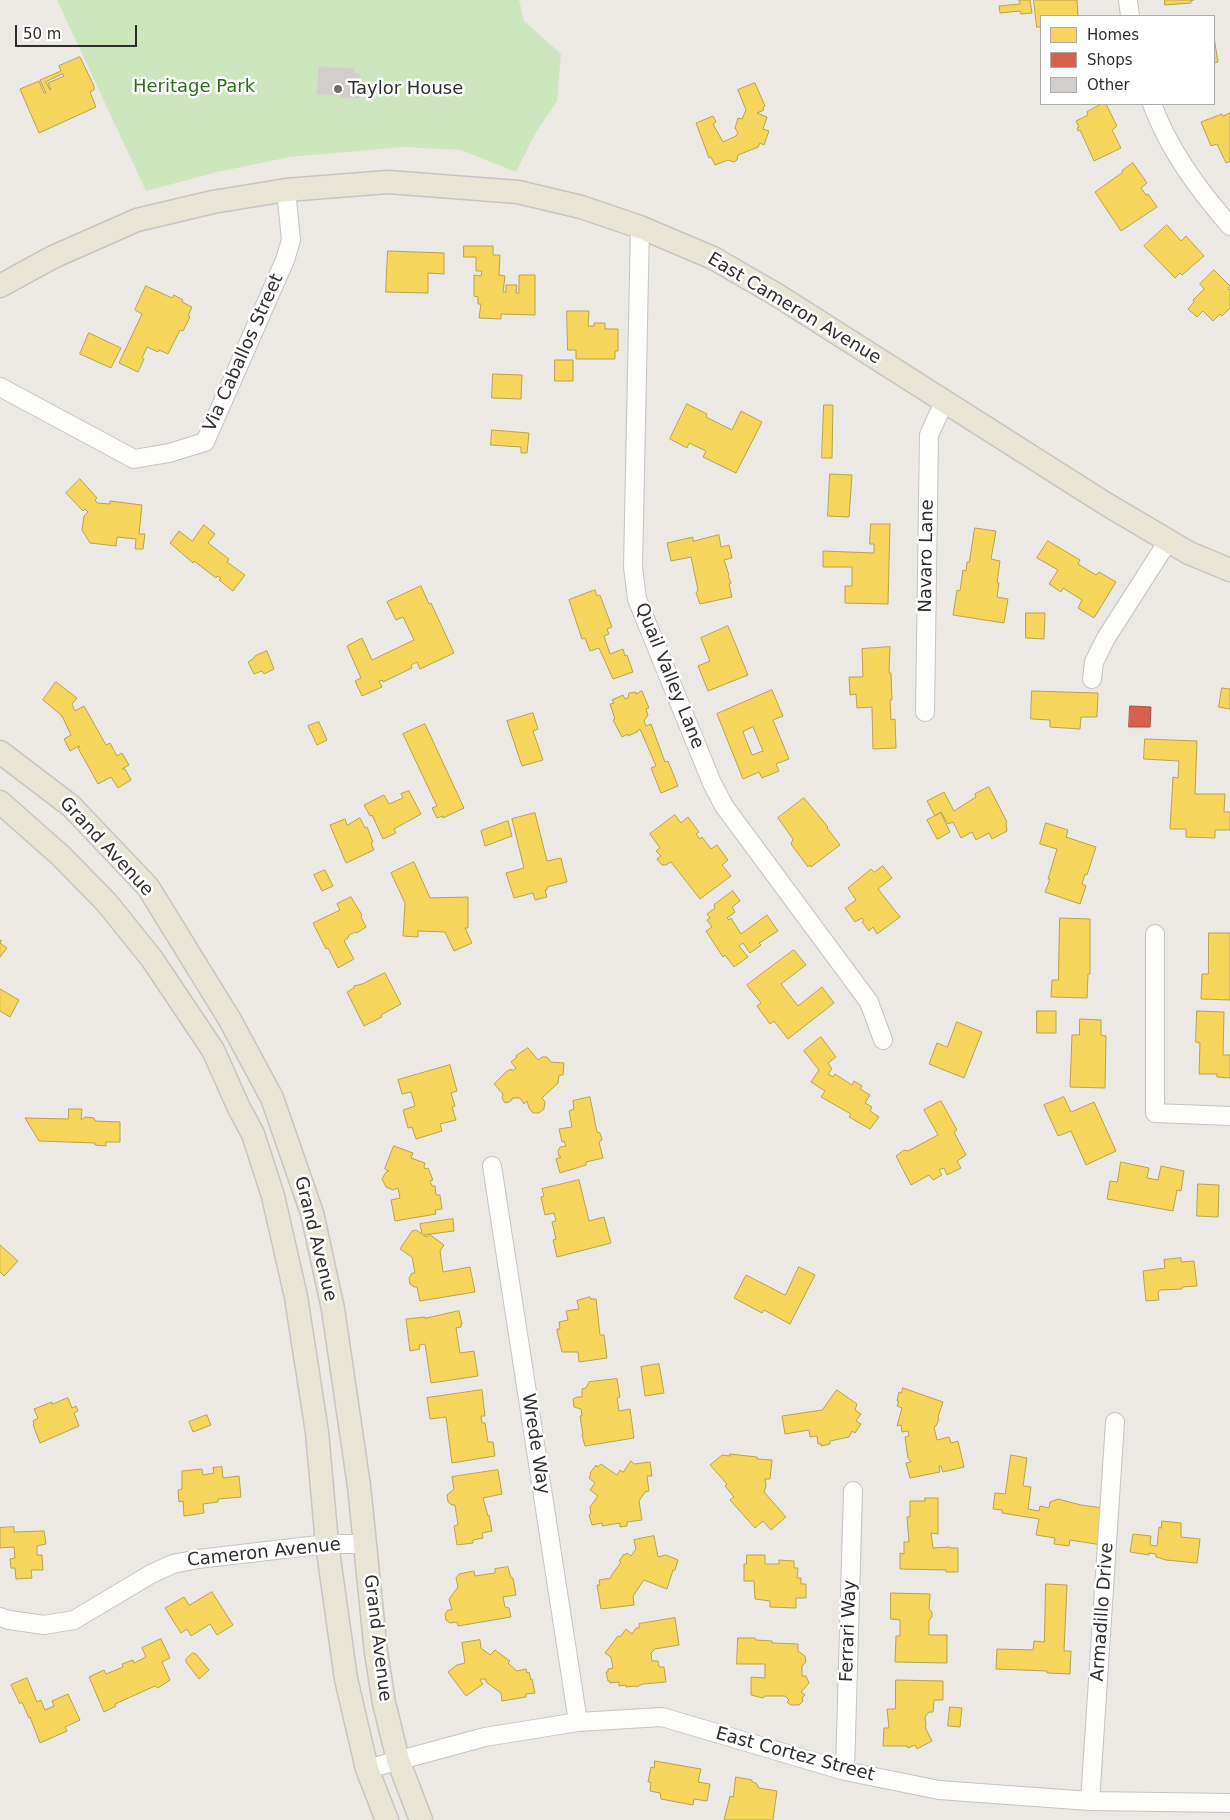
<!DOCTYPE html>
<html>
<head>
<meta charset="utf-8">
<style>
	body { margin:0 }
	#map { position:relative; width:1230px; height:1820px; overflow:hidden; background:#ece8e4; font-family:"DejaVu Sans",sans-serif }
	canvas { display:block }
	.legend { position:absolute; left:1040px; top:15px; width:175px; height:90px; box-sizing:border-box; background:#fff; border:1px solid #ababab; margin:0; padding:6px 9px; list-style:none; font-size:15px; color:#2e2e2e }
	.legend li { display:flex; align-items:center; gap:10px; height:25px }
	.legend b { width:25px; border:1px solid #ababab }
	.scale { position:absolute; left:15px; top:25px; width:122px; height:22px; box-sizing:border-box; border:2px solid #2e2e2e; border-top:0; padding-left:6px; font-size:15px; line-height:18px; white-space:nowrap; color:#2e2e2e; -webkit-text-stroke:4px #fff; paint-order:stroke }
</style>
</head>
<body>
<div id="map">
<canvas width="1230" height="1820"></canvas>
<ul class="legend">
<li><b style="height:14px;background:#f6d55c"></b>Homes</li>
<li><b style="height:14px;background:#d6604d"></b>Shops</li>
<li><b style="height:14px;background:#d1cecb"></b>Other</li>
</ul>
<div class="scale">50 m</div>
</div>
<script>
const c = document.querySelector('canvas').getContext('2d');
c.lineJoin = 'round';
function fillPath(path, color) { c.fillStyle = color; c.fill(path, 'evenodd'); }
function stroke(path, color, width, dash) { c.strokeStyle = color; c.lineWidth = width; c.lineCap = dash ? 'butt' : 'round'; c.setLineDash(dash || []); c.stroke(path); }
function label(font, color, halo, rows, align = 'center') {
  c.font = font + ' "DejaVu Sans",sans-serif'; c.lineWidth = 5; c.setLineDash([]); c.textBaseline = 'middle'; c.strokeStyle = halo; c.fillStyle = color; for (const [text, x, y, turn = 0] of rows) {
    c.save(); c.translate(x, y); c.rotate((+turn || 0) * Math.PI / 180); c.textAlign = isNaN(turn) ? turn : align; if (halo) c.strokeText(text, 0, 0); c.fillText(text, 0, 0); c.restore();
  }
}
fillPath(new Path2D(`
	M57,0H519L524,21L561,54L557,101L535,134L516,172L461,150L403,147L290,157L217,172L146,191Z`), '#cee6be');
const homes = new Path2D(`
	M1019,0H1030L1032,13L1021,14L1020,11L1000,13L999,6L1020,4Z
	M1034,0H1077L1078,16H1041V27H1037Z
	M1165,0H1194H1191V3L1165,5Z
	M1214,37L1218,62L1214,63Z
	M80,57L94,86V90L90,92L96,107L39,133L20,89L39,81L44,93H46L40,80L61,71L59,66ZM63,74L64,76L48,83L51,90H50L46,82Z
	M755,83L765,106L763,108L764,110L757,113L767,117L763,129L769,131L764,145L760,143L758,147L738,155L737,160L734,162L728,160L715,165L711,157L709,158L696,123L713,116L716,122L713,124L723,142L736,136L738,133L735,128L738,118L742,119L746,110L738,90Z
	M1102,104H1106L1117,126L1112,130L1121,148L1094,161L1080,130L1078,131L1077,128L1079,127L1076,121L1088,115L1087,112Z
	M1230,113V161L1226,163L1217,144L1211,146L1201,122L1222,114L1223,116Z
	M1133,163L1147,183L1141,188L1146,195L1148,194L1157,207L1121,231L1095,192L1123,172L1122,171Z
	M1167,225L1181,241L1186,236L1204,256L1182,275L1180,273L1175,278L1144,246Z
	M464,246H493V255H500L499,275L505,276L503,292H506V285H517L516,293H519V275H535V315L501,314V319L479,318L481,304H478V297L474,296V275L481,276L482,271H476V257H464Z
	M388,251L444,253V274L428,273V293L386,292Z
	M1214,270L1230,286L1228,288L1230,290V308L1222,316L1220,314L1213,321L1203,311L1197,317L1188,309L1194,302L1193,300L1204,289L1200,284Z
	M146,286L172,298L174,295L183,300L182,302L192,307L188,316L190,317L183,331L180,330L168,354L159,350L158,352L147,347L142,358L144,359L138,372L119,363L142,314L135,310Z
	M567,311H589L588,326H594V323H605V329H618V351H615V359H576V350H568Z
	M89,333L121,348L111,368L80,354Z
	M555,360H573V381H555Z
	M493,374L522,375L521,399L492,398Z
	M687,404L707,414L706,417L732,430L741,411L762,422L736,473L703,457L706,451L689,443L687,448L670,439Z
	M824,405H833L832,458H822Z
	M492,430L529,433L527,453H521V447L491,445Z
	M830,474L852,475L849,517L828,516Z
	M80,479L97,498L95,500L97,503L110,504V501L142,505L139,534H145L143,549H135L136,539L117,537L116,546L90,543L82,530L84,516L88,512L85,509L83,511L66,493Z
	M871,524H890L888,604L845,603V586H852V567H823V551L874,553V544H870Z
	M204,525L215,534L208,543L229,559L227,562L245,575L233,591L219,580L221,578L217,576L216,578L194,561L193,563L170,543L179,531L192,541Z
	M975,528L996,531L991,559L1000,561L997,583H999L997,597L1008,599L1004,623L953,615L957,590L960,591L963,570L966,571L967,562H969Z
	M719,535L721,547L729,545L732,558L724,560L729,575L728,576L731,583L729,584L732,597L700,604L696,593L698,590L691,557L671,561L667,543L693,537V541Z
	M1048,541L1080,560L1078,564L1096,575L1099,572L1116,582L1094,618L1078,608L1082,600L1063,588L1061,592L1049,584L1058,570L1037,558Z
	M421,586L429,604L431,603L454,653L420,669L417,662L411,665L412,668L383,682L382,680L379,681L382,687L362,696L355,681L361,678L347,646L362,638L372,660L414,640L403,617L396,620L387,602Z
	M595,590L597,596L600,595L612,627L607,629L609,634L604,636L610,654L623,649L625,656L627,655L633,672L613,679L599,648L590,651L585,638L582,639L569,600Z
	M1026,613H1045L1044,639L1026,638Z
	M728,626L748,675L708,691L698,666L710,661L701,638Z
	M890,647L889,673H891L892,700H890L891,720L895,719L896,748L873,749L872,707L857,708L856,694L850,695L849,677H863L862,649Z
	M267,651L274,669L264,674L262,671L254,674L248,662L253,659L255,656Z
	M56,682L77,698L72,704L75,711L84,706L106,745L110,743L117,756L122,753L129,765L122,769H125L131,780L118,788L111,777L98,784L78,748L80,747L79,746L70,751L64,739L71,735L63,718L60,714L43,700Z
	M1222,688L1230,689V709L1219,707Z
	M772,690L783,716L773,720L789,759L776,764L779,771L762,778L759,772L743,779L717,714ZM753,727L763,751L752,755L743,732Z
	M642,691L649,708L646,709L648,715L644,721L646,726L651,724L665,762L668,761L678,786L661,793L651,768L656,766L640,729L637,731V732L628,736V734L622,737L613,720L615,719L610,704L614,703L612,700L623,695L625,699L628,698L629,693L636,692V694Z
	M1032,691L1098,693L1097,717H1081L1080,729L1050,727V720L1031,719Z
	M533,713L538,729L533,731L543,760L522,766L507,721Z
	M319,722L327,740L317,745L308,726Z
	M425,724L464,808L443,818V816L437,818L432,808L437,806L403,734Z
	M1145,739L1197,741L1195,794H1225L1224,812H1230V830H1215V838L1186,837V829H1170L1173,777L1178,778L1179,761L1144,759Z
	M989,787L1007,822L1006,823L1007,831L992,839L989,833L976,840L972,832L961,838L953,822L948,824L941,812L935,816L927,801L944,792L954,811L976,797L975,794Z
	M409,791L421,814L394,829L396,833L383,839L372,815L370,816L364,805L384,795L389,804L403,798L401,794Z
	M804,798L828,827L827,828L840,845L811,867L810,865L808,867L791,844L793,839L778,818Z
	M535,813L547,861L561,858L567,882L547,887V890H545L547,897L535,900L533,893L514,898L506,873L524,868L512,819Z
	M941,813L950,832L938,839H937L927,820Z
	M675,815L681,823L688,817L699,832L696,834L700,839L702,837L711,849L717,845L728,860L722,865L731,876L700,899L671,862L666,865H662L657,859L661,856L656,851L660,848L650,834Z
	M360,818L365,828L367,827L373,842L371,843L374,850L346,863L330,825L345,819L347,825Z
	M508,821L512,836L485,846L481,831Z
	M1046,823L1068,830L1066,837L1096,847L1087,875L1085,874L1082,884L1086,886L1080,904L1045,892L1050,879H1048L1057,849L1040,844Z
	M414,862L430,898L468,897V928H465L472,943L454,951L445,932L418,931V937L403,936L405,903L391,873Z
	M883,866L892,878L878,889L900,917L877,934L873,927L869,931L862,922L864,921L862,918L855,922L845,908L856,900L848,888L871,869L874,872Z
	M325,870L333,886L322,891L314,875Z
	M733,891L740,901L732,907L735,912L727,918L729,920L731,918L741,934L767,915L778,931L759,943L761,945L750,953L743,943L739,946L748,957L734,967L725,955L723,957L706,931L712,927L707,920L710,918L707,914L715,908L714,905Z
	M351,897L362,915L361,917L366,927L357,933L355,932L349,935L348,938L344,941L354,959L338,968L328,948L326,949L313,923L340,910L337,904Z
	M1060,918L1090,919V974H1088L1087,998L1051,997L1052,980H1058Z
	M1209,933H1230V1000L1201,999L1202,974H1208Z
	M0,940L2,941L0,943L7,948L0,957Z
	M794,950L806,965L781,984L798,1006L822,987L834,1003L788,1039L774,1021L770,1024L757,1006L761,1003L747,985Z
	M385,973L401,1004L381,1015L382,1017L364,1026L347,992L354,988V986L362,984Z
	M0,989L19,1000L10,1017L0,1011Z
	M1037,1011H1056V1033H1037Z
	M1197,1011L1224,1012L1223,1055H1230V1078L1217,1077V1074H1199L1200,1043L1196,1042Z
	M1080,1019L1101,1020V1035L1106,1036L1105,1088L1070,1087L1072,1035H1079Z
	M957,1022L982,1032L964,1078L929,1064L937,1043L947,1047Z
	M821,1037L836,1057L828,1063L832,1069L828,1074L833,1077L835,1074L852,1085L854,1081L862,1086L860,1089L870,1095L865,1103L872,1107L870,1111L879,1117L870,1129L849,1117L851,1114L821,1097L825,1091L811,1082L819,1070L804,1051Z
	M528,1048L538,1060L542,1057H547L551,1062L564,1063L563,1075H559L558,1083L542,1098L545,1102L544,1109L539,1113H533L529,1108L527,1101L524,1104L520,1098H512V1100L509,1102L505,1103L502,1098L503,1094L494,1084L506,1072L511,1069L512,1071L516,1068L511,1062L517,1057L516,1056Z
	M450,1065L457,1091L451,1093L455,1106L452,1107L456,1120L440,1124L442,1131L416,1139L412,1127L408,1128L403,1110L415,1106L411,1092L402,1094L398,1080Z
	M590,1097L597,1132L600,1133L602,1140L599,1142L603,1158L586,1162V1165L560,1173L556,1159L561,1157L559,1156L558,1151L560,1147L566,1146L564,1141L562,1142L559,1129L572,1127L569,1111L574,1109L573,1101Z
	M1064,1097L1071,1112L1094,1102L1116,1151L1086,1165L1071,1131L1058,1136L1044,1105Z
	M941,1101L957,1130L954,1132L966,1155L957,1161L961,1168L947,1175L944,1168L939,1170L942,1175L933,1180L929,1175L911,1185L896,1156L904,1150L908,1151L938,1135L924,1110Z
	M69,1109H82L81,1120L85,1117L94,1118L95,1121L120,1122V1142H106V1146L95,1145V1143L39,1141L25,1118L68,1119Z
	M394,1146L413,1153L411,1158L425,1163L424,1167L425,1169L428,1168L433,1180L430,1181L432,1186H435L436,1195H440L442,1209L435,1210L436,1214L395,1221L391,1200L400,1198L398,1188L393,1190L386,1187L382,1179L386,1172L389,1171L385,1169Z
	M1121,1162L1149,1168L1147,1178L1158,1180L1161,1166L1184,1171L1181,1191L1177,1190L1173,1211L1107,1199L1110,1181L1117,1182Z
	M579,1180L589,1221L604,1217L611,1243L557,1257L553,1240L556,1239L552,1222L556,1221L554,1213L545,1215L541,1197L544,1196L542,1189Z
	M1198,1184L1219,1185L1218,1217L1197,1216Z
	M453,1219L454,1231L423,1235L427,1237L429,1234L444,1245L440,1251L443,1272L470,1267L475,1292L420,1301L417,1287H414L410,1284L409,1278L412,1273H415L412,1257L400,1249L412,1231L416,1230L422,1234L420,1224Z
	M0,1245L18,1261L4,1276L0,1272Z
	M1181,1258V1262L1194,1261L1197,1286L1182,1287V1289L1160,1290L1158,1292L1159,1300L1146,1301L1143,1271L1165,1268L1164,1260Z
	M799,1267L815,1275L790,1324L764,1310L762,1313L734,1298L746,1275L785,1295Z
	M590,1297L591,1299H596L600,1335H604L607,1358L579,1362L578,1352H562L557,1331V1329H560L559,1322L568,1320L566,1311L579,1309L577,1301Z
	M459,1311L462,1324H461V1327L456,1328L460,1353L474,1351L478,1376L431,1383L425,1344L419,1345L420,1349L410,1351L406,1319L425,1317V1318Z
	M659,1364L664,1393L645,1396L641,1367Z
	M617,1379L620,1397L617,1398L619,1411L630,1409L634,1438L585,1446L582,1435H583L580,1416H582L581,1409L574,1407L573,1399L577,1397H582V1389L586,1388L589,1382Z
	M903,1388L943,1402L938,1417L939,1419L936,1426L934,1427L937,1440L949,1437L951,1443L958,1441L964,1467L943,1472L941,1466H939L940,1472L910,1478L906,1463L911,1462L908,1458L905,1437L909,1436L908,1431L902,1432L901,1425L897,1426L902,1408L897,1406L899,1401H897L899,1392L901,1393Z
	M482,1390L485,1416H481L482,1423H485L488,1442H493L495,1456L452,1463L446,1417L430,1419L427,1398Z
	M837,1390L857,1404L855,1410L861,1414L856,1421L861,1424L855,1433L852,1431L849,1437L830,1441V1444L821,1446V1444H818L817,1436L810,1437L809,1430L785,1434L782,1416L822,1410Z
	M68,1398L72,1408L76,1406L78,1411L74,1413L79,1426L40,1443L33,1425L34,1424L33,1421L38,1418L34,1409L52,1402V1404Z
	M207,1415L211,1425L193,1432L189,1422Z
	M730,1454L757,1457V1459L772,1460L770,1479H765L766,1486L764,1492L786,1517L771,1530L763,1521L755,1528L730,1500L734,1497L725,1486L727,1484L710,1465L722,1455L730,1456Z
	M1011,1455L1027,1458L1023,1486L1031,1487L1028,1509L1039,1511L1040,1506L1049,1508L1050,1502L1058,1499L1081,1505L1103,1508L1102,1545L1070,1540L1069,1546L1054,1544L1055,1538L1036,1535L1039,1519L1002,1513V1510L993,1509L995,1493L1005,1494Z
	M631,1461L634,1464L650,1462L652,1476H647L649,1491L645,1492L639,1501L642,1520L627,1522V1526L620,1527V1523L602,1526V1523L592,1525L589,1515L591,1514L590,1507L598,1496L590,1490L595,1483L589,1478L591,1474L590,1473L596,1465L597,1467L601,1464L617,1475L620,1470L623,1472Z
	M222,1467L223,1478L239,1476L241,1497L218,1499V1502L203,1504L204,1513L184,1516L183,1501L179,1502L178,1490L182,1489V1471L202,1469L203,1475L214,1473L213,1468Z
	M498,1470L502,1494L483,1498L488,1516L489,1515L492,1531L482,1533L483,1538L473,1540V1543L457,1545L454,1526L458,1525L455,1505H452L448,1502L447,1495L454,1489L452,1477Z
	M925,1498H938V1534L931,1533L933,1548L950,1547V1548H958V1572H946V1570L900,1569V1553L904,1554V1542H909L907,1517H910V1501H925Z
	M1162,1521L1181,1523V1537L1200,1539L1197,1563L1166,1560L1156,1557V1554L1149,1553V1555L1130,1552L1133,1534L1151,1536L1150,1545L1157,1546L1159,1527L1161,1528Z
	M14,1527V1532L44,1531L46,1544L37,1546V1555H42L43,1570H31L32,1578L16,1579L15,1568H11L10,1559L15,1558L14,1547L0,1548V1528Z
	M654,1536L658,1557L666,1555L678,1560L675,1570H673L667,1589L644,1580L633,1596L634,1605L601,1609L597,1585H600L599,1580L611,1578V1576L621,1562L619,1561L624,1554L625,1555L627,1553L631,1556L636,1549L634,1540Z
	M747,1555H765V1564H779V1560L794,1561V1568H798L797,1578H801V1584H806V1598H796V1608L770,1607V1601L755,1599L754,1581H744V1564H746Z
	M508,1567L511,1578H513L516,1595L503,1597L505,1607L509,1608L511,1617L458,1626L457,1622L450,1623L446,1620L445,1614L448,1610H452L449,1599L458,1587L456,1578L459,1574L474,1571L475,1576L495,1573V1569Z
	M1046,1584L1067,1585L1064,1651H1071L1070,1674L1047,1673V1671L996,1669L997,1649L1033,1650L1034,1641L1044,1642Z
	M212,1592L233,1625L217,1635L210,1624L191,1636L187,1629L181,1633L165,1608L184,1597L189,1605Z
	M891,1593L930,1594L929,1609L932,1612V1617L929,1620V1635H947V1663L895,1662L896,1636H900V1620L891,1619Z
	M675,1618L679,1645L655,1649L651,1653L652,1661H658L659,1667H664L666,1682L643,1684L636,1687L635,1686L626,1687V1685L619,1686V1682L610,1683V1681H608L606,1672H608V1669L613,1668L611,1657L605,1653L618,1636L620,1637L626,1629L632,1634L636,1628H639V1624Z
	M738,1638H755L756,1640L772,1641V1643L798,1644V1651L805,1656L806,1662L802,1666V1676H806L809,1683L801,1692L805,1695L802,1698L803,1701L799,1705H791L787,1702L789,1700L785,1696H765L763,1698L751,1695V1677L765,1678V1664H737Z
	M161,1639L170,1658L162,1662L170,1680L158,1688L155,1686L115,1704L116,1706L104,1712L89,1677L104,1670L106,1674L123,1667L122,1664L133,1660L134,1663L146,1657L142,1648Z
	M480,1640L481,1648L490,1655L495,1650L510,1661L508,1663L517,1671L526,1669L527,1673L529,1672L531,1680L532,1679L535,1693L526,1694V1697L502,1701L501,1693L486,1682V1679H482L480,1680L483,1684L466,1696L448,1672L457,1665L465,1663L462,1643Z
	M193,1653L196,1654L209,1670L199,1679L186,1662V1659Z
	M27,1678L37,1702L41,1700L45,1710L54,1706L52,1701L68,1694L80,1720L65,1727L67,1731L40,1743L30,1717L29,1718L22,1702L20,1704L11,1685Z
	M896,1680L943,1681V1700H934L933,1712H929L925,1717L926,1726L925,1727L932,1741L917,1749L915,1745L908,1748L907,1746H883L884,1728H889L887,1709H895Z
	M950,1707L962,1708L960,1727L948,1726Z
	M655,1761L701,1769L698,1782L710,1784L707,1801L694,1799L693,1805L661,1799L660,1793L650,1791L651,1782H648L651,1767L654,1768Z
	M736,1777L752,1780V1782L756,1783L759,1788L777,1791L773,1820H724L730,1796L733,1797Z`);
fillPath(homes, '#f6d55c');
stroke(homes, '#baa34e', 1);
const shops = new Path2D(`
	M1130,706L1151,707L1150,727H1129Z`);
fillPath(shops, '#d6604d');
stroke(shops, '#a45144', 1);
const building = new Path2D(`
	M319,67L354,68V74H360V98H341V95H317Z`);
fillPath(building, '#d1cecb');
stroke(building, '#d7d4d0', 1);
const minor = new Path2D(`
	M1128,0L1130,16
	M1152,104C1169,150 1198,189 1230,226
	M640,227L633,567L637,599L712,783L724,806L869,1002L883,1040
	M0,387L134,459L169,453L205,442L285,260L291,240L286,190
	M1092,679L1094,662L1106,638L1168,541
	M925,712L929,435L944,402
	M1155,934V1113L1230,1116
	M492,1166L578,1722
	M0,1617L9,1620L44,1625L74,1620L151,1574L173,1564L198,1559L327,1544H365
	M367,1769L485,1737L578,1722L662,1717L845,1771L939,1790L1090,1801L1230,1803
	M845,1771L853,1491
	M1090,1801L1115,1422`);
const major = new Path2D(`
	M0,286L53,257L137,220L213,202L286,190L388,182L518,192L581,207L640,227L713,258L777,295L1106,504L1189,553L1230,570
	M0,752L71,806L148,887L230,1020L272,1098L312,1213L333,1309L359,1486L376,1652L384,1703L398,1760L421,1820
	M0,802L61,856L107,903L152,959L213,1050L239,1108L253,1134L273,1196L296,1297L317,1432L327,1544L346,1679L367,1769L387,1820`);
stroke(minor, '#c5c4c5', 20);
stroke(major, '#c6c5c4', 25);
stroke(minor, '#fcfcfb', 18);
stroke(major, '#e8e4d6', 22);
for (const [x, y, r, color] of [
	[338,89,5,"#706f6e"]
]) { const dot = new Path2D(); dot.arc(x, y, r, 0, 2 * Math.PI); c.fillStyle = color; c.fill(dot); stroke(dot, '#fff', 2); }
label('18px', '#2c6e1b', '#fff', [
	["Heritage Park",194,87]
]);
label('18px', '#2e2e2e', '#fff', [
	["Taylor House",348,89]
], 'left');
label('18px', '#2e2e2e', '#fff', [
	["East Cameron Avenue",794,309,31],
	["Via Caballos Street",244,353,-66],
	["Navaro Lane",927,556,-89],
	["Quail Valley Lane",669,676,68],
	["Grand Avenue",106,847,47],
	["Grand Avenue",315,1239,76],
	["Wrede Way",535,1444,81],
	["Cameron Avenue",264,1553,-6],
	["Armadillo Drive",1103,1612,-86],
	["Ferrari Way",849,1631,-88],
	["Grand Avenue",377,1638,83],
	["East Cortez Street",795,1755,15]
]);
</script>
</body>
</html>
